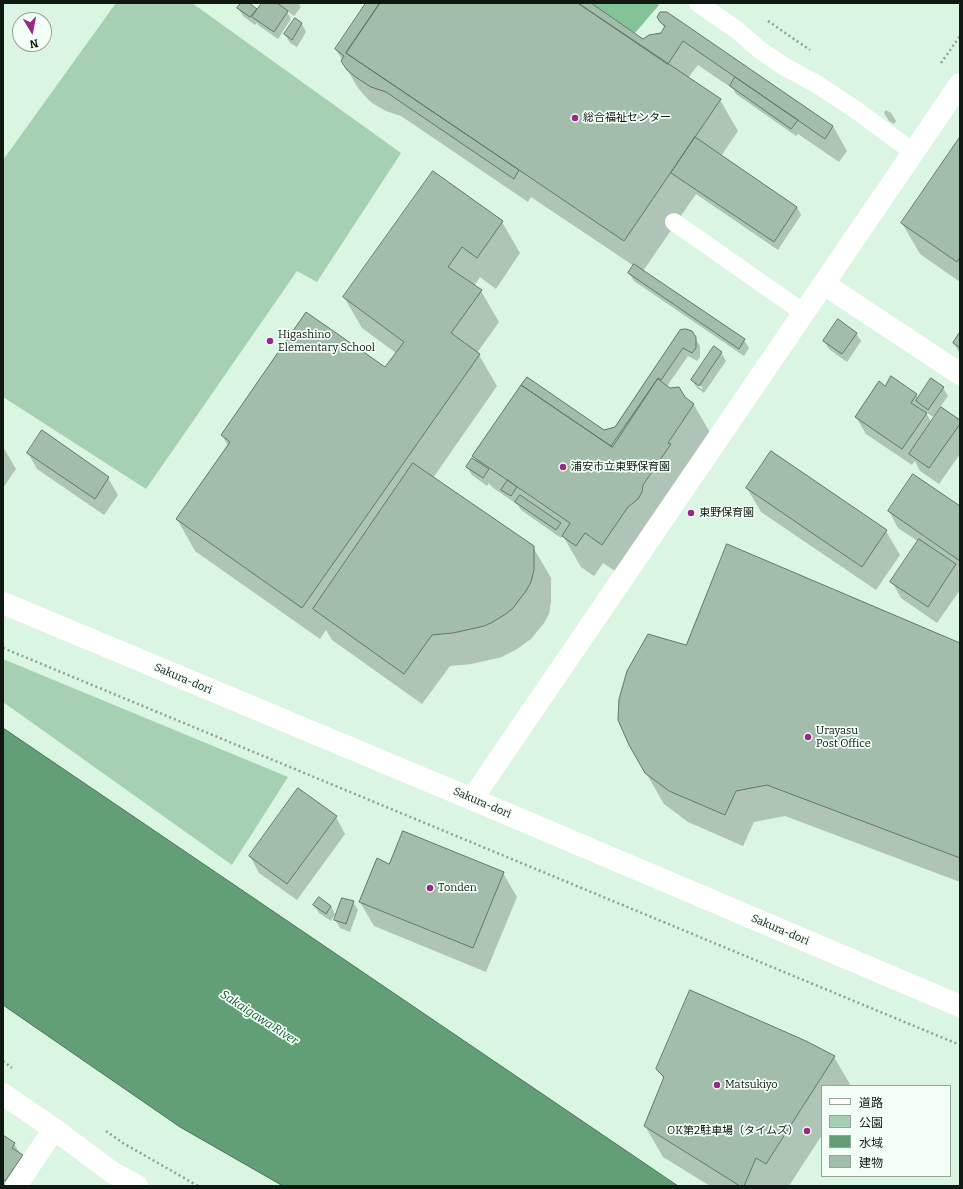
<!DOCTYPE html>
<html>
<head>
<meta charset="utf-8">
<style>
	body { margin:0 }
	#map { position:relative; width:963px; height:1189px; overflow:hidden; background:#daf5e1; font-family:Bitter,"Noto Sans JP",serif }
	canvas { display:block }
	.frame { position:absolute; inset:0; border:4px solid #0f1811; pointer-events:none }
	.legend { position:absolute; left:821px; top:1085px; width:130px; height:92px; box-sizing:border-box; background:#f3fef6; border:1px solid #98a29a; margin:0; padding:5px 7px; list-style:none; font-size:12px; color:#0f1811 }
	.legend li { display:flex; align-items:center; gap:8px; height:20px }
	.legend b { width:20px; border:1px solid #98a29a }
	.north { position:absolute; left:12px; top:12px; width:40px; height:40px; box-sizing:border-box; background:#f3fef6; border:1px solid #98a29a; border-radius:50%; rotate:170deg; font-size:11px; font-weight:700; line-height:16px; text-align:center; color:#0f1811 }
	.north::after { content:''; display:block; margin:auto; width:14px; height:18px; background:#972888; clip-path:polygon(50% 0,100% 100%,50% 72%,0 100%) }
</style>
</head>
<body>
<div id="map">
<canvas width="963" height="1189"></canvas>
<div class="frame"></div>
<ul class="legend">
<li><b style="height:5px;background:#fff"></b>道路</li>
<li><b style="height:11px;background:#a6d0b2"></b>公園</li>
<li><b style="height:11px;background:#629f76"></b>水域</li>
<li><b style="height:11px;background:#a2bda9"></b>建物</li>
</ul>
<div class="north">N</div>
</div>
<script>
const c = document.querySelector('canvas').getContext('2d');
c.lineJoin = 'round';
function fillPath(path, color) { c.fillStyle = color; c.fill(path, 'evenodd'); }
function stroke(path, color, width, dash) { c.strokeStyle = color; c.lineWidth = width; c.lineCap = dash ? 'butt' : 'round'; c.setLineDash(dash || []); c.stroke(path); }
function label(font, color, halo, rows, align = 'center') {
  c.font = font + ' Bitter,"Noto Sans JP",serif'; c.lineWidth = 3.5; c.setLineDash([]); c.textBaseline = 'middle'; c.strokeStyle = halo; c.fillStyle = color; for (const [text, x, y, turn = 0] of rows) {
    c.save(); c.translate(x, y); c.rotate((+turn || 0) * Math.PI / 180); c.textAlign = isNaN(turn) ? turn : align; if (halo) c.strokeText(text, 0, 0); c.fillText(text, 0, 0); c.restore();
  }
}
fillPath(new Path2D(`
	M116,3H192L401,153L317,282L297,271L146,489L3,397V160Z
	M3,659L288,777L232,865L3,702Z`), '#a6d0b2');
fillPath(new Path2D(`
	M591,3H656L659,5L635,33Z`), '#84c297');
const water = new Path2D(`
	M3,728L678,1186H283L180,1127L3,1005Z`);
fillPath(water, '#629f76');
stroke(water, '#497658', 1);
fillPath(new Path2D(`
	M242,3H248L257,11L263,3H298L301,7L294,16L286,10L291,19L278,39L258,25L257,23L255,25L243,16L238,8Z
	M368,3H589L643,40L661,33L665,29L661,22L666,13L833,126L847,151L839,162L798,134L796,136L736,94L733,89L698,65L688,78L720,100L738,131L721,156L797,207L801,215L778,250L696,194L643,271L744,340L749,348L744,356L634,281L629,273L634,266L531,197L528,202L401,116L386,111L372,103L363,94L356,85L336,49Z
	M302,24L306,32L297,47L290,43L285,34Z
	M886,110L891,113L896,121L894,124L889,121L884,113Z
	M960,139V282L920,254L902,223Z
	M502,222L520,253L496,289L480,277L474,286L481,291L499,322L477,353L479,355L497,386L433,478L533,547L551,578V602L549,614L544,623L531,639L517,649L502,657L471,664L450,666L422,704L332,640L326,630L320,639L195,551L177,519L228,446L222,435L385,368L396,353L362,328L344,297Z
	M681,331L695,338L700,346V357L697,361L688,356L667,386L694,405L712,436L621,575L603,563L594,576L581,567L563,536L561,538L521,510L518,505L492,487L489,483L487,486L472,475L467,467L477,463L474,456L525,389L523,385L604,431L615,427Z
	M856,333L861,341L847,362L829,349L824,341Z
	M960,334V354L954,343Z
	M721,352L726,361L704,393L697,388L692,380ZM697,383L703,388L702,389L697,386Z
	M885,387L916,395L919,399L943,388L948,396L933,417L925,411L932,423L960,421V454L939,484L920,471L915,461L912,465L866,434L856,417Z
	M3,447L16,469L3,488Z
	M28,453L108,478L118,495L104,515L37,469Z
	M747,488L886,531L900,555L876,590L761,512Z
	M960,507V570L958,568L960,573V590L937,623L901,598L892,582L919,542L898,528L889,511Z
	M960,645V882L785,816L754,822L743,846L688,822L664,804L646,773L686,646Z
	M336,817L345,834L297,900L259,873L250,856Z
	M390,865L503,873L517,897L486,972L374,926L360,902Z
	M353,902L358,910L350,932L340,928L335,920Z
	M314,905L331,906L335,914L331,921L319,913Z
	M834,1057L851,1086H822V1135L789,1186H710L663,1157L645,1126L664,1080L657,1068Z
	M3,1136L14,1144L32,1172L22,1186H3Z`), '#0003');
const building = new Path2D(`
	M241,3H249L257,9L250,17L237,8Z
	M262,3H277L288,11L274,32L252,17Z
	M366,3H380L346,53L519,170L514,179L386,92L371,87L357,78L347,70L341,61L344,56L335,49Z
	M380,3H578L721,99L624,241L346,53Z
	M578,3H591L643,39L649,35L661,33L665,26L660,22L657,17L660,12H667L833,126L825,139L683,41L668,64Z
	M295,18L302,23L292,40L284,34Z
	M735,77L798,120L791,129L730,86Z
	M695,137L797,207L774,242L671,173Z
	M960,137V257L957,262L901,223Z
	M433,171L503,221L477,258L462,247L448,267L482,290L451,333L480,354L302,608L176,519L230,442L221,435L306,312L385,367L404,342L343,297Z
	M634,264L745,339L739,349L628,273Z
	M838,319L857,333L842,354L823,341Z
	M686,329L692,331L696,337V348L692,353L683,348L661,380L658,378L611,446L521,385L527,377L604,430L615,427L680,330Z
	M960,332V348L953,343Z
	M714,346L722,352L699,386L691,380Z
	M891,376L917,394L911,403L927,413L902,449L855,417L879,381L885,386Z
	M931,378L944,387L928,410L916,401Z
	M658,379L670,388L679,387L685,397L694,404L668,443L671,444L643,485L642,492L638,499L628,507L602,545L585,533L576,546L562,536L570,523L472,456L521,385L612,447Z
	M941,407L960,420V424L929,468L909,454Z
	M42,430L109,477L95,499L27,453Z
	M771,451L887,530L862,567L746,488Z
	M472,458L489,469L483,478L466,467Z
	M413,463L534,546V570L531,582L526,591L513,608L506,614L491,623L484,626L453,633L432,635L404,674L313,609Z
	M913,474L960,506V561L888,511Z
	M508,480L517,487L511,496L501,490Z
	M520,495L561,523L556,530L515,502Z
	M919,539L956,564L928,607L890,582Z
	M727,544L960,643V858L767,785L736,791L725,815L669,791L645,773L629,745L618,720L619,699L627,671L648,634L686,645Z
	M298,788L337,816L287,884L249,856Z
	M403,831L504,872L473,948L359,902L377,858L389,864Z
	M319,897L331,906L326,914L313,905Z
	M342,898L354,901L346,924L334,920Z
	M690,990L806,1041L835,1056L766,1164L756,1158L744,1186H740L644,1126L664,1077L656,1069Z
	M3,1135L15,1143L12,1148L23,1155L5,1181L3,1179Z`);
fillPath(building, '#a2bda9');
stroke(building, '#607967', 1);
stroke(new Path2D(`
	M768,21L810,50
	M941,63L960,36
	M3,648L960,1045
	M3,1061L12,1068
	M106,1131L123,1143L198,1186`), '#8da192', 2.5, [2, 3]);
stroke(new Path2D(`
	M698,3L737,30L760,50L785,67L815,83L856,110L913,152
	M674,222L804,313`), '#fff', 18);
stroke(new Path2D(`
	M824,284L960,374
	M16,1186L54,1129`), '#fff', 22);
stroke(new Path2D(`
	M3,603L472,799L960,1006
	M472,799L960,84
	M3,1094L54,1129L113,1173L137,1186`), '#fff', 22);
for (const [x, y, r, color] of [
	[575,118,4,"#972888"],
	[270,341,4,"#972888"],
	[563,467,4,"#972888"],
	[691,513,4,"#972888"],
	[808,737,4,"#972888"],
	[430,888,4,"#972888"],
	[717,1085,4,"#972888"],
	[807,1131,4,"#972888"]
]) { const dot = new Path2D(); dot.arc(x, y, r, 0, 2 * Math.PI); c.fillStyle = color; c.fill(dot); stroke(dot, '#f3fef6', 1.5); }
label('11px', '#0f1811', '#f3fef6', [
	["総合福祉センター",583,118],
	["Higashino",278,335],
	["Elementary School",278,348],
	["浦安市立東野保育園",571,467],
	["東野保育園",699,513],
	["Urayasu",816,731],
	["Post Office",816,744],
	["Tonden",438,888],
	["Matsukiyo",725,1085],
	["OK第2駐車場（タイムズ）",799,1131,"right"]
], 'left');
label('11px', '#0f1811', '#f3fef6', [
	["Sakura-dori",183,679,23],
	["Sakura-dori",482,803,23],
	["Sakura-dori",780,930,23]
]);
label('italic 12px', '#0b552e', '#f3fef6', [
	["Sakaigawa River",259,1018,33]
]);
</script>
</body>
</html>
